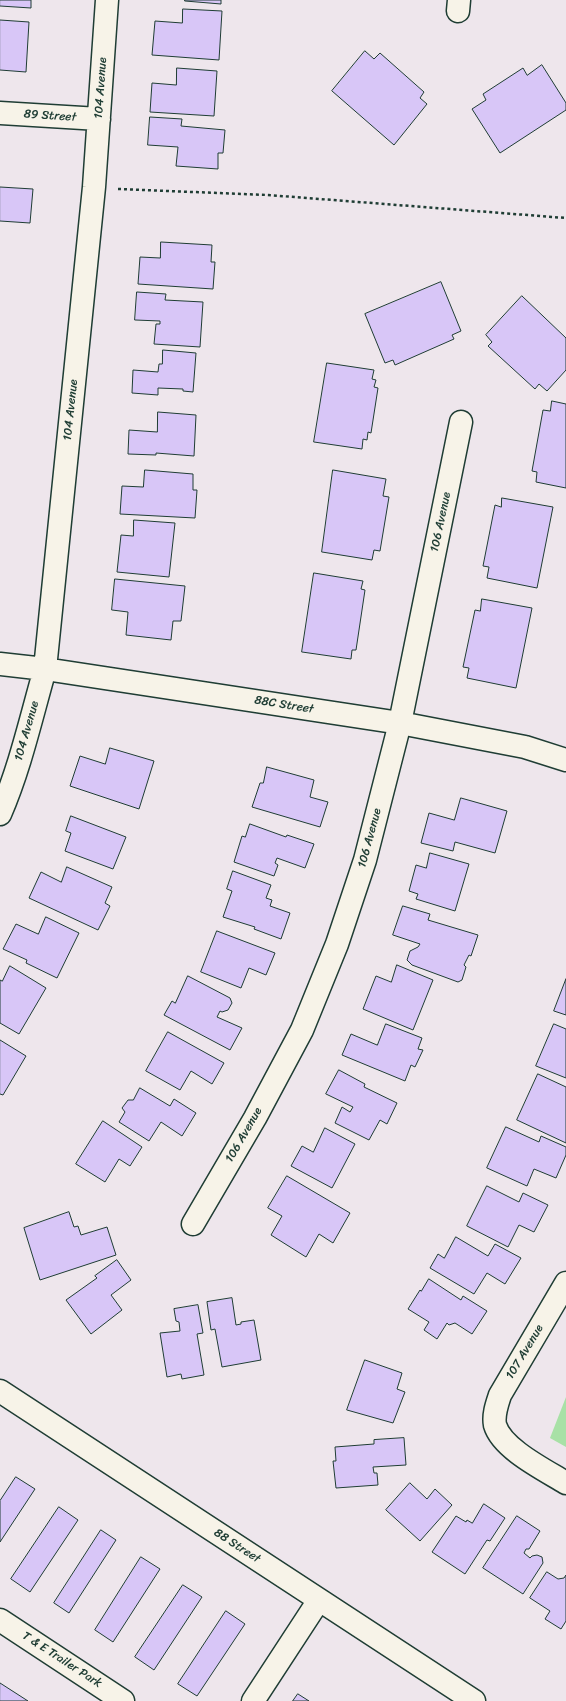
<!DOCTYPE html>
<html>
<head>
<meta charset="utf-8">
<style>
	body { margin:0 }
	canvas { display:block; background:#eee6ec }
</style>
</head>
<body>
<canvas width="566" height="1701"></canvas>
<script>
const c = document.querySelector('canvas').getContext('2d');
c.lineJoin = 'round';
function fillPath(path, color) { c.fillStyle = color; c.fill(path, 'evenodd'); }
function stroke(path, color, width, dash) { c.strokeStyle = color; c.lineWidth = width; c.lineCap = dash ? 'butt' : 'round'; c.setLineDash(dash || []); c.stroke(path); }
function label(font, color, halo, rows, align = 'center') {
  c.font = font + ' Sriracha,sans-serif'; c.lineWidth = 3; c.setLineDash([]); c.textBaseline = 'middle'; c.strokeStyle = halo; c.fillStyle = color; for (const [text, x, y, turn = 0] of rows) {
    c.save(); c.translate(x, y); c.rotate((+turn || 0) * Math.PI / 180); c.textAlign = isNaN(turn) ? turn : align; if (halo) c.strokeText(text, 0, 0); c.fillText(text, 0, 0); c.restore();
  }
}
fillPath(new Path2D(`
	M566,1397V1447L550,1438Z`), '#a8e1a6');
const building = new Path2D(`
	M0,0H31V8L0,6Z
	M185,0H221V4L185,1Z
	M183,9L222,11L219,60L152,55L155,21L182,23Z
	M0,20L29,22L26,72L0,70Z
	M365,51L374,59L380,53L424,92L420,98L427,104L394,145L332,91Z
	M542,65L566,103V110L500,153L472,109L486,100L483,94L523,68L527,75Z
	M177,68L217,71L214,116L150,112L152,83L176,85Z
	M150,117L182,119L181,126L225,130L223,153H218V169L176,166L178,147L148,145Z
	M0,187L33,189L30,223L0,221Z
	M161,242L212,245L211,262H215L213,289L138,284L140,257L160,258Z
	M441,282L461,331L452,335L454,339L395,365L393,360L385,363L365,314Z
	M137,292L166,294L165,300L203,302L200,347L154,344L156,324H160V321L135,320Z
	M522,296L566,338V370L547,391L539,384L535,389L488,346L492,342L486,335Z
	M163,350L196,353L193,392L183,391V389L158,388V395L132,393L133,370L158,372L159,364H162Z
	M327,363L374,370L372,379L376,380L374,387L378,388L371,433L368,432L367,440L363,439L362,449L314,442Z
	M552,401L566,404V488L536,482L537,472L532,471L543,410L550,411Z
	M158,412L196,415L194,456L156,453V455L128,454L129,430L157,432Z
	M145,470L193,474V490H197L195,518L120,514L122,486L143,487Z
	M333,470L386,479L383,496L389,497L380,551L374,550L372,560L322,552Z
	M502,498L553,507L537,588L487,578L489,567L483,566L495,505L501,507Z
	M134,520L175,523L169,577L117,572L121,535L133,536Z
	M314,573L363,581L361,589L365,590L356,650H352L351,659L302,652Z
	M115,579L185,586L181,621H173L171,640L126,635L128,612L112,610Z
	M482,599L532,608L516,688L467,678L469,668L463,667L475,610L480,611Z
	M110,748L154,761L139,809L70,786L80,756L105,764Z
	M267,767L314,780L310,797L328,802L320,827L252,807L260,783H263Z
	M461,798L507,811L495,853L455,842L453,851L421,843L429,813L454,820Z
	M71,816L126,837L113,869L65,851L71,833L66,831Z
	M250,824L286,837L287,835L314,844L305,868L277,858L275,863L278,865L274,876L234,862L242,836L245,837Z
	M430,853L469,864L455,911L416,899L418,894L409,891L416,865L426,868Z
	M67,867L112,887L105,903L110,906L98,930L29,898L41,872L61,882Z
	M233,871L271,885L266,898L272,900L270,906L290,913L281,939L254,929L255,927L223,917L232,891L227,889Z
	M403,906L430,914L428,920L478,935L471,956L469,955L464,965L466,967L462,980L458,982L412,965L407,960L410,951L418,947L420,944L393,935Z
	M46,917L79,933L57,978L26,963L27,960L3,949L16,924L38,934Z
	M217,931L275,953L266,975L249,968L241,988L201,972Z
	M397,965L433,980L413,1030L363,1009L376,976L391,982Z
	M10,966L46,988L19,1034L0,1023V980L2,981Z
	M188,976L230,998L232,1003L228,1010L222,1012L220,1011L217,1017L242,1028L230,1050L164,1015L172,1001L175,1003Z
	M566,979V1015L554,1011Z
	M386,1024L422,1038L418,1049L423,1050L415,1067L411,1065L405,1081L342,1055L351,1034L377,1045Z
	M554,1024L566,1029V1078L536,1066Z
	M168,1032L224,1063L212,1084L191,1071L180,1090L146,1071Z
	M0,1040L26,1056L3,1095L0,1094Z
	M339,1070L365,1084L364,1087L397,1103L387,1124L380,1120L369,1140L335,1123L342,1107L350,1112L353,1107L326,1094Z
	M538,1074L566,1087V1143L517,1120Z
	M140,1088L170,1106L174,1099L196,1113L182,1136L161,1122L149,1141L119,1122L125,1112L122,1108L128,1100H133Z
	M103,1121L142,1147L130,1166L119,1159L105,1182L76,1164Z
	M506,1127L539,1142L541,1136L566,1147V1155L556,1178L534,1169L527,1186L487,1168Z
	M325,1128L355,1144L332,1188L291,1166L302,1146L313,1152Z
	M287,1176L350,1213L333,1243L319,1234L306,1257L271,1235L282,1216L268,1208Z
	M487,1186L519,1202L523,1193L548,1205L534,1232L519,1225L508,1247L467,1226Z
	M69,1212L74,1227L78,1226L81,1235L107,1227L116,1255L40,1280L24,1228Z
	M456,1237L488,1256L495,1244L521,1258L505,1284L487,1273L474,1294L430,1268L438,1254L444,1258Z
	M117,1260L131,1280L111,1295L122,1310L91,1334L66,1300L97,1278L95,1276Z
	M429,1279L461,1300L463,1296L487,1311L472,1334L455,1323L449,1325L447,1323L437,1339L424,1330L429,1322L408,1309L420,1290L421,1291Z
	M232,1298L236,1325L241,1324V1322L254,1320L261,1360L222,1367L215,1329L211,1330L207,1302Z
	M198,1305L203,1333L197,1334L204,1375L182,1379L181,1374L167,1377L160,1333L180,1331L179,1322L176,1321L174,1309Z
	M365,1360L402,1373L397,1389L405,1392L393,1423L347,1410Z
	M404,1438L406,1465L373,1467L374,1473H377L378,1485L336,1488L333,1461H336L335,1447L374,1444V1440Z
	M16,1477L35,1489L0,1542V1501Z
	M410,1483L427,1499L435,1489L452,1505L420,1541L386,1510Z
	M484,1504L505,1518L490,1541L487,1540L465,1574L432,1552L456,1516L466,1522L467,1520L472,1523Z
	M59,1507L78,1520L30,1592L11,1579Z
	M517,1516L540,1531L529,1549H526L524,1553L530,1558L532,1556L537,1555L542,1557L543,1563L523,1594L483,1568Z
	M101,1530L116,1540L69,1613L54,1603Z
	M141,1557L160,1569L113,1642L95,1630Z
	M547,1572L558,1579L564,1578L566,1575V1621L561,1629L545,1619L550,1611L530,1598Z
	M183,1585L202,1597L154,1670L135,1657Z
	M226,1611L245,1624L197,1696L178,1684Z
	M0,1683L28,1701H0Z
	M298,1694L309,1701H293Z`);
fillPath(building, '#d8c6f7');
stroke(building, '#1f3d34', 1);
const minor = new Path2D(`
	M458,11L459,0
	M0,113L99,119
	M0,664L45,669L400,723L525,747L566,760
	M0,814C20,768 31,718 45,669L94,187L107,0
	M193,1224L255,1118L302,1030L337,944L365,860L400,723L461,422
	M566,1283L500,1395C497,1404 493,1415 495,1425C502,1449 545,1470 566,1483
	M0,1391L474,1701
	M0,1620L123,1701
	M253,1701L319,1600`);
stroke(minor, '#1f3d34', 25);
stroke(new Path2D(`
	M118,189L268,195L566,218`), '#1f3d34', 2.5, [3, 3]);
stroke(minor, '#f7f3e8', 22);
label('12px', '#1f3d34', '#f7f3e8', [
	["104 Avenue",101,88,-86],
	["89 Street",50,116,4],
	["104 Avenue",71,410,-84],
	["106 Avenue",441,522,-78],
	["88C Street",284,705,9],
	["104 Avenue",27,731,-74],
	["106 Avenue",370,838,-75],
	["106 Avenue",244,1135,-60],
	["107 Avenue",525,1352,-59],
	["88 Street",237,1546,33],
	["T & E Trailer Park",62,1660,33]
]);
</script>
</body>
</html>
